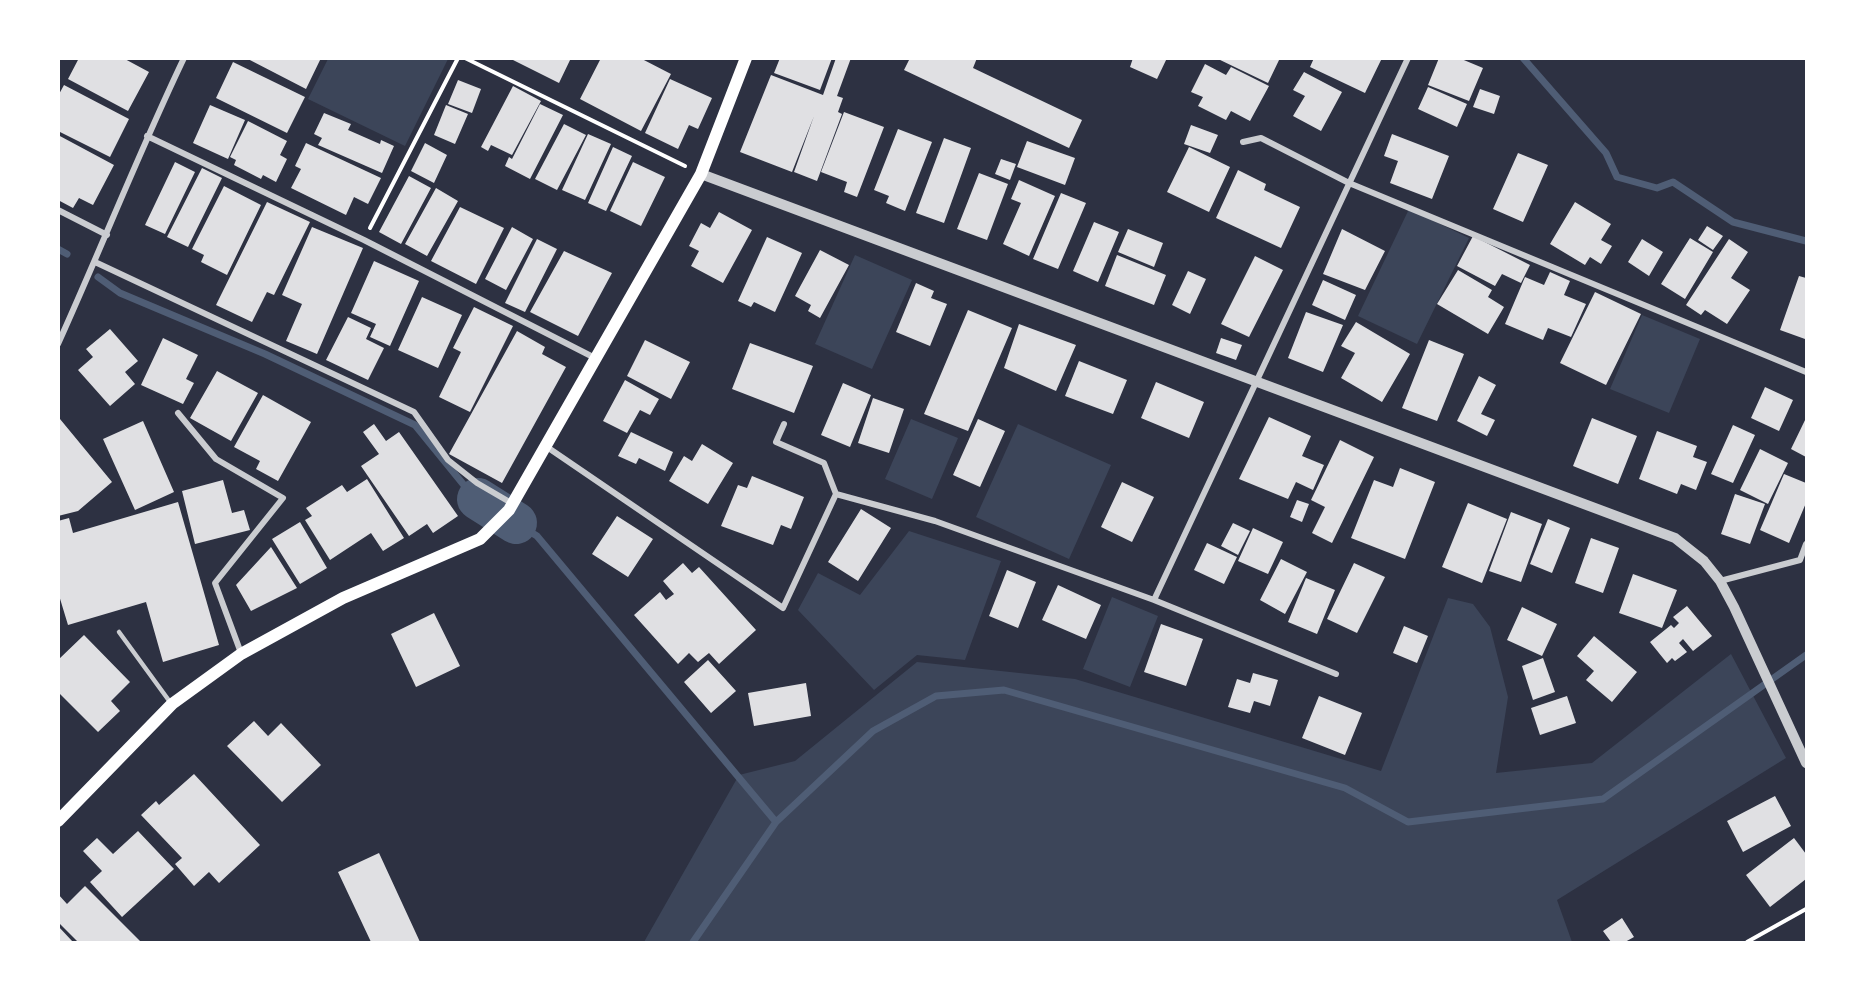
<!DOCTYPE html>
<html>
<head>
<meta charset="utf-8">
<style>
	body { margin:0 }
	#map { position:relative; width:1865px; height:1001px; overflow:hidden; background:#2d3142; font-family:Quicksand,sans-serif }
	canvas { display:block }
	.frame { position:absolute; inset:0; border:60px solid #fff; pointer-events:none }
</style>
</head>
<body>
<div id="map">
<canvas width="1865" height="1001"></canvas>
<div class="frame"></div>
</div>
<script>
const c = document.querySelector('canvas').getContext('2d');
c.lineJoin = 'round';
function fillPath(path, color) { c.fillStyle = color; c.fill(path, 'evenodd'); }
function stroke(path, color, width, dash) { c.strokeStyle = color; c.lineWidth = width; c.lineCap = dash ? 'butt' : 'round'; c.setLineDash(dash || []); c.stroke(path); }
fillPath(new Path2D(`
	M328,59V58L448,59L405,146L308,99Z
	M1409,209L1469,238L1417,344L1358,316Z
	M855,255L912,280L872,369L815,344Z
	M1642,315L1700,339L1669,413L1610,389Z
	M911,419L958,438L932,499L885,479Z
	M1018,424L1111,465L1069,559L976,517Z
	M909,531L1001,561L965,660L917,655L874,690L798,610L818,573L860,595Z
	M1112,597L1158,616L1130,687L1083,669Z
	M1448,598L1473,604L1490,627L1508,697L1496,773L1592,763L1731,654L1786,758L1557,900L1572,942H644L739,775L795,761L917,662L1075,679L1381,771Z`), '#3c4559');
stroke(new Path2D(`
	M1523,58L1606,153L1617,177L1657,188L1673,182L1733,222L1806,241
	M58,249L67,254
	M98,277L120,293L265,354L415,425L472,495L478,499
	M516,523L537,536L776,822
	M693,942L776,822L873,731L936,696L1004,690L1345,788L1408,822L1603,799L1806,655`), '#4f5d75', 7);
stroke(new Path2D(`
	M478,499L516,523`), '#4f5d75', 42);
fillPath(new Path2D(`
	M79,58H123L149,72L128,111L68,79Z
	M246,58H321L306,89Z
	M509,58H571L559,83Z
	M601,58H640L671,74L641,131L580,99Z
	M780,58H832L820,90L774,73Z
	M836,58H851L837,96L843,98L838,112L842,114L817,181L794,172L814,116L792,172L740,152L771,75L823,95Z
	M910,58H977L973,68L1082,120L1069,148L904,70Z
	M1133,58H1167L1157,79L1130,67Z
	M1216,58H1280L1268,83Z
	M1314,58H1382L1365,93L1310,67Z
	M1439,58H1459L1483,68L1469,101L1428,85Z
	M233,62L305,97L287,133L216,98Z
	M1205,64L1226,75L1231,67L1269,86L1250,121L1231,111L1226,120L1198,106L1203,97L1191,92Z
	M1304,72L1342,92L1321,131L1293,116L1305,96L1293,90Z
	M670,79L712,98L698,129L689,125L678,149L645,133Z
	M458,80L481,89L472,113L448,104Z
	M64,85L129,119L110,157L58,131V96Z
	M513,86L541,101L512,155L491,145L488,151L481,147Z
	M1428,87L1467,104L1457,127L1418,109Z
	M1480,89L1500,96L1494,114L1473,107Z
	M540,104L563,115L530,179L505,166L509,157L512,159Z
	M210,105L245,120L228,159L193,143Z
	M446,105L468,114L455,144L434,135Z
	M844,112L884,127L857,197L844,192L847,182L821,172Z
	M324,113L351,124L348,130L380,144L381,140L394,146L382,173L318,145L322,138L314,134Z
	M248,121L287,141L280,155L287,159L276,182L263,175L261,179L234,165L236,160L230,157Z
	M564,124L586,135L557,190L535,179Z
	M1191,125L1218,135L1210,153L1184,144Z
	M898,129L932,142L905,211L886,203L889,196L874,190Z
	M588,134L611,144L585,200L562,190Z
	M1392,134L1449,156L1432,199L1390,183L1398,161L1384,156Z
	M58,135L114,165L93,205L79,198L73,208L58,200Z
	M944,138L971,148L944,223L916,213Z
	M1027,141L1075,158L1065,185L1017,167Z
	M306,143L381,178L368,204L354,197L346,215L291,188L301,169L295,166Z
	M425,143L447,155L434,183L411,171Z
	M613,147L632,156L606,211L588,203Z
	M1189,147L1230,167L1209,212L1167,192Z
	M1518,153L1548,165L1523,222L1493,209Z
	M1001,159L1016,164L1010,180L995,174Z
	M175,162L195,172L165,234L145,225Z
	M633,162L665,177L641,226L610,211Z
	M202,168L222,178L188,247L167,237Z
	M1238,170L1266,184L1264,190L1300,207L1281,248L1216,218Z
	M979,173L1008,184L987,240L957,229Z
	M409,176L431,188L401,244L379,232Z
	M1019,180L1055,196L1029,256L1003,244L1021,203L1011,199Z
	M224,186L261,205L227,275L201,262L204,255L192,249Z
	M436,188L458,201L427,256L405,244Z
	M1061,193L1086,203L1058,269L1033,259Z
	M267,202L310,222L274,295L267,292L252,322L216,305Z
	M1575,202L1611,224L1601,240L1612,246L1601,264L1590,257L1585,265L1550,244Z
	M460,207L504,228L476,284L431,261Z
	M719,212L752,230L723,283L691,266L699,251L689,246L701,223L710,228Z
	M1094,222L1119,232L1098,282L1073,271Z
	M1707,226L1723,236L1713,250L1698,240Z
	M312,227L363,248L317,354L286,341L302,304L282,295Z
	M512,227L533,239L506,290L485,279Z
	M1128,229L1163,243L1154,267L1118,252Z
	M1342,229L1385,251L1365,290L1323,274Z
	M1473,236L1530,265L1521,283L1502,274L1495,286L1457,266Z
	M767,237L802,253L775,312L754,302L751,307L738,301Z
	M1690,238L1713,252L1685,299L1661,284Z
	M537,239L557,249L525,312L505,303Z
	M1642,239L1663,252L1649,276L1628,262Z
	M1729,239L1748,252L1731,278L1750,290L1727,324L1705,310L1701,315L1686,305Z
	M820,250L849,265L820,318L808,311L811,305L795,296Z
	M564,251L612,273L578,336L530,312Z
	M1117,255L1166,275L1154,305L1105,286Z
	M1255,256L1283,270L1249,337L1221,324Z
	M374,261L419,281L390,346L370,337L376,324L351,313Z
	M1458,270L1492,290L1488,297L1504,307L1488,334L1437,304Z
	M1188,271L1206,279L1190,314L1172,305Z
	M1550,272L1570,281L1564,295L1586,304L1571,337L1548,328L1543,340L1505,324L1525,277L1544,285Z
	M1799,276L1806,278L1805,339L1780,330Z
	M1323,280L1356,295L1345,320L1312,305Z
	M916,283L934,291L931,298L947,304L930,346L896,332Z
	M1595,292L1641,314L1606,385L1560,363Z
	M422,297L462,315L438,368L398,350Z
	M474,307L513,326L470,412L439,397L461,352L453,348Z
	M968,310L1012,328L968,431L924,414Z
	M1306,312L1343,325L1323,372L1288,358Z
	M348,317L371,328L366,339L384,348L368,380L326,360Z
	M1356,322L1410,354L1382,402L1341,378L1355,353L1341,346Z
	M1019,324L1076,345L1056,391L1004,368Z
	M110,329L138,361L125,372L135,384L110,406L78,370L93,357L86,349Z
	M517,331L545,347L542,354L566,367L502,483L449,454Z
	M163,338L198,355L186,379L194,383L183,404L141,385Z
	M1221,338L1242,345L1236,360L1216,353Z
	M645,340L690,362L671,399L627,376Z
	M1429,340L1464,354L1437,421L1402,408Z
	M750,343L813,366L794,413L732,389Z
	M1079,361L1127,380L1113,414L1065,396Z
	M217,371L258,393L231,441L190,418Z
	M1479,376L1496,385L1481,414L1495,420L1487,436L1457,421Z
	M625,380L659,399L650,415L640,410L627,433L603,421Z
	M1156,382L1204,402L1189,438L1141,418Z
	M843,383L871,395L850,447L821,435Z
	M1765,387L1793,400L1779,431L1751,418Z
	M263,395L311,422L278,481L256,469L260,461L234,447Z
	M873,398L904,409L889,453L858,443Z
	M1269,417L1311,436L1302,456L1324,465L1313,490L1296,482L1288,499L1239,479Z
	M1592,418L1637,436L1618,484L1573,466Z
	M1806,418V457L1791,449Z
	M60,419L112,482L78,511L58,516Z
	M978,419L1005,431L980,487L953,475Z
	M143,421L174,492L135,510L103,439Z
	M374,424L386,441L399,432L458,516L433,533L427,524L409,536L361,466L379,454L363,432Z
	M1733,425L1755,435L1733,483L1711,474Z
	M1657,431L1697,446L1693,457L1707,462L1696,490L1681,484L1677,494L1639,479Z
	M631,432L673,452L665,471L639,458L636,464L618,456Z
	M1340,440L1374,457L1332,543L1312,533L1325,507L1311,500Z
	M702,444L733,463L708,504L669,481L684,456L692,461Z
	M1760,449L1788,463L1768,504L1740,490Z
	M1400,468L1435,482L1405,559L1351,538L1374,480L1393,487Z
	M1784,474L1806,483V503L1789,543L1760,530Z
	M752,476L804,497L791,529L781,525L773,545L721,526L738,485L747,488Z
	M367,479L404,538L383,551L371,533L330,560L305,520L312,516L306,508L342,485L347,492Z
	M223,480L232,513L244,510L250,530L195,544L182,491Z
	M1122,482L1154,497L1132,542L1101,527Z
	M1735,494L1765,504L1750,544L1721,534Z
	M1297,500L1309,504L1302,522L1290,517Z
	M178,502L219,645L163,662L146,602L68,625L58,592V521L69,518L73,533Z
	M1468,503L1507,519L1482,583L1442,567Z
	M861,509L891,528L858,581L828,562Z
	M1511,512L1542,524L1521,582L1489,571Z
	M617,516L653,539L628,577L592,554Z
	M1548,519L1570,528L1552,573L1530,564Z
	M300,522L327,568L300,584L272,539Z
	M1233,523L1250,531L1238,555L1221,546Z
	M1253,528L1283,542L1268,574L1238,561Z
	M1591,538L1619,548L1603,593L1575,583Z
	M1207,543L1237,557L1224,584L1194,570Z
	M271,547L297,588L251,611L236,585Z
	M1281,559L1307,572L1285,614L1260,600Z
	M683,563L692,573L699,567L756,630L719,664L709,653L698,662L689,653L678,664L634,615L660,592L666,600L674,594L663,581Z
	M1354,563L1385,577L1357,633L1327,619Z
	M1007,570L1036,582L1018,628L989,616Z
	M1633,574L1677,590L1662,628L1619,613Z
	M1306,578L1335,590L1317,634L1288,622Z
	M1058,585L1101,605L1086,639L1042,620Z
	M1687,606L1712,636L1693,651L1683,639L1679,643L1687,652L1675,661L1672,658L1667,663L1650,642L1671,625L1674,628L1679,623L1673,617Z
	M1522,607L1557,624L1542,656L1507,640Z
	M434,613L460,666L416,687L391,634Z
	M1161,624L1203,639L1186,686L1144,672Z
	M1404,626L1428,636L1417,663L1393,653Z
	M84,635L130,682L111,701L120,711L98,732L58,692V660Z
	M1594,636L1637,672L1612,702L1586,680L1594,671L1577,656Z
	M1543,658L1555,692L1533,700L1522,666Z
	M708,660L736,691L711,713L684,682Z
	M1253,673L1278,680L1270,706L1254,701L1250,713L1228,707L1237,679L1250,683Z
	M806,683L811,716L754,726L748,693Z
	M1319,696L1362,713L1345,755L1302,738Z
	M1567,696L1576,723L1540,735L1531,708Z
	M254,721L268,736L281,723L321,765L282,802L227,746Z
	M194,774L260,845L219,883L209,872L194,886L175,864L182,858L141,815L156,801L159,805Z
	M1775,796L1791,826L1743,852L1727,821Z
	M138,831L174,869L122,917L90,882L102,871L83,851L97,838L113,854Z
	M1794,838L1806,854V879L1770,907L1746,875Z
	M379,853L420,942H371L338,872Z
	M85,886L141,942H78L58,922V894L67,904Z
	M1622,918L1634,937L1625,942H1611L1603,931Z
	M58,926L73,942H58Z`), '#e0e0e3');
stroke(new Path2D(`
	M465,58L685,166
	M370,228L458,58
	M1747,942L1806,909`), '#fff', 4);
stroke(new Path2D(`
	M119,632L170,702`), '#caccd0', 4.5);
stroke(new Path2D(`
	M147,136L364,240L595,358
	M1243,142L1261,138L1349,183L1806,372
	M58,210L107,235
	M95,262L414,412L448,460L477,483L513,504
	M58,344C101,249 139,152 184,58
	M178,413L216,459L283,498L215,583L241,653
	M784,424L776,442L824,463L836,494
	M547,447L783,608L836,494L935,521L1154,600L1336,674
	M1720,581L1800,560L1806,544
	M1154,600L1408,58`), '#caccd0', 6);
stroke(new Path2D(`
	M701,174L1675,538L1704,561L1720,581L1734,607L1806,763`), '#caccd0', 10);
stroke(new Path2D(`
	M58,821L172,704L241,654L343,598L480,539L509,510L701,174L746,58`), '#fff', 12);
</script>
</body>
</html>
